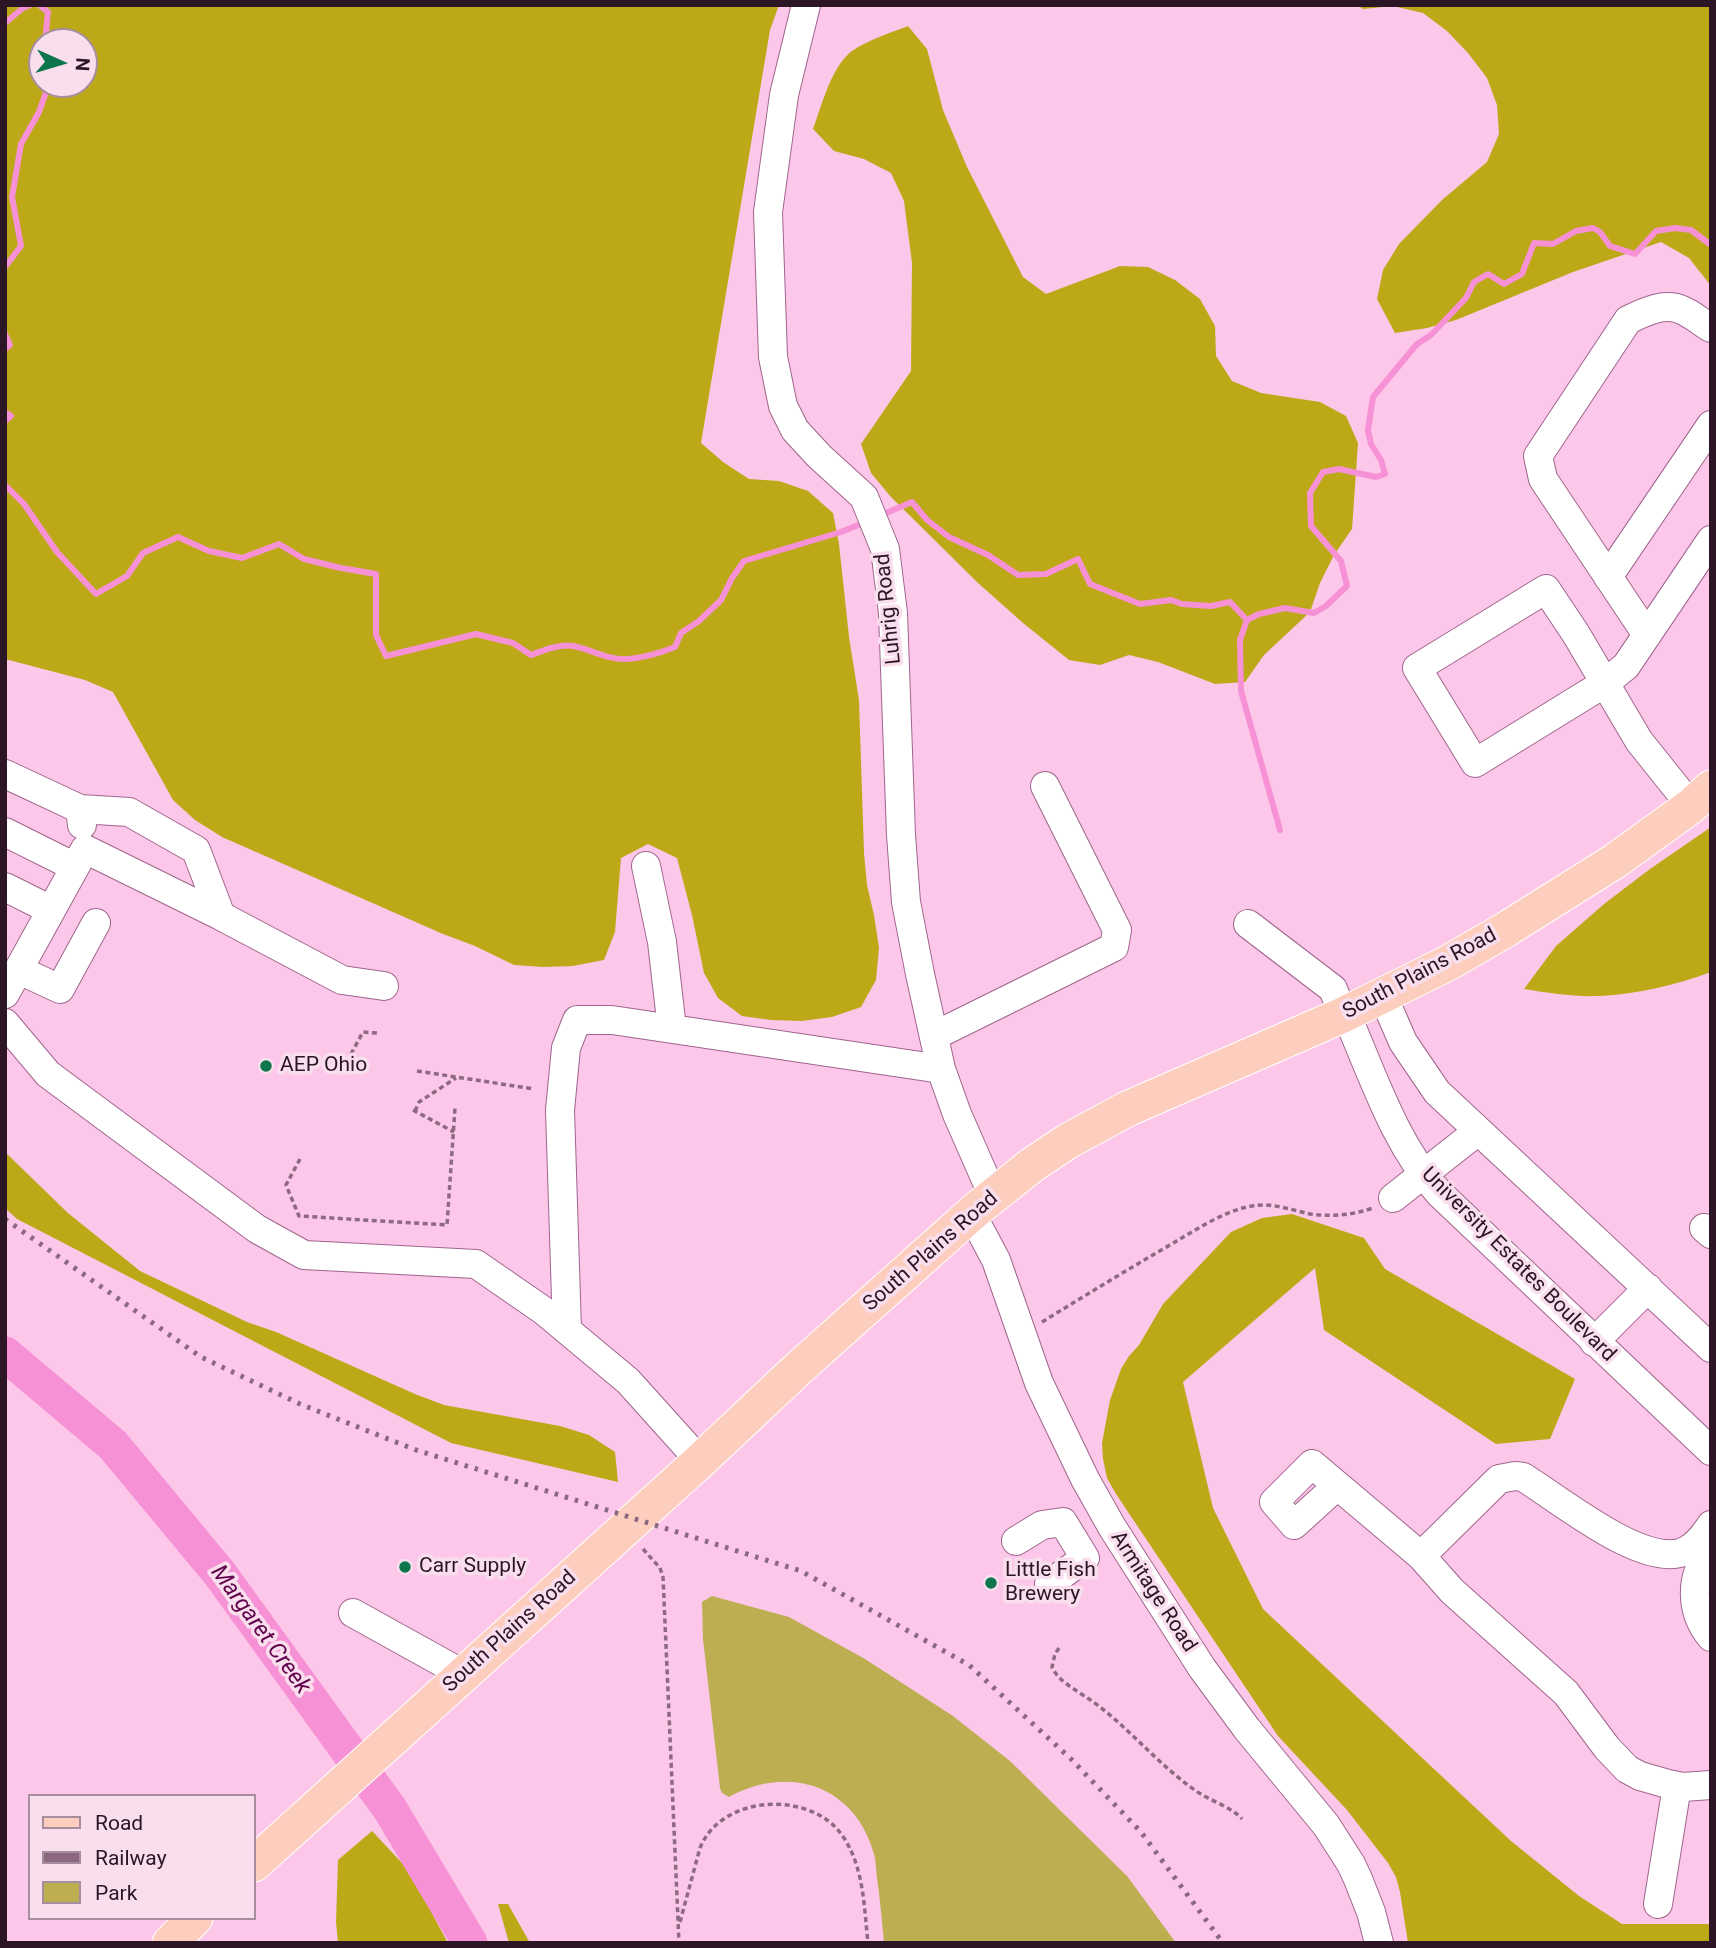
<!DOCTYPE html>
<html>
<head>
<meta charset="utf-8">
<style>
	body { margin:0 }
	#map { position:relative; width:1716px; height:1948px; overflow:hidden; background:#fcc7e9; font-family:Roboto,sans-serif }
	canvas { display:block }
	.frame { position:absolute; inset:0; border:7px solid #2c1525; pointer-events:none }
	.legend { position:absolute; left:28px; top:1794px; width:228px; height:126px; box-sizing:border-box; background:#f9deee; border:2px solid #a78e9e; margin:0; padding:9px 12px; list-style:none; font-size:21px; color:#2c1525 }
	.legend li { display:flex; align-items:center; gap:14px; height:35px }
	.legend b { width:35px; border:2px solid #a78e9e }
	.north { position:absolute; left:28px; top:28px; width:70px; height:70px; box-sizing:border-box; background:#f9deee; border:2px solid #a78e9e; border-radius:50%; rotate:94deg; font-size:19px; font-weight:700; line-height:28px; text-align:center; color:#2c1525 }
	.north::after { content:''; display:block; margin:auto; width:24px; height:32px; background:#0e754d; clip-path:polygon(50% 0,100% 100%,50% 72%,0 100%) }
</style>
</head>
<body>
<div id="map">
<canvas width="1716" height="1948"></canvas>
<div class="frame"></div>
<ul class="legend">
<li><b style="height:9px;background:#fdcebe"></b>Road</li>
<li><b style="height:9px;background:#8c6780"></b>Railway</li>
<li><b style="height:19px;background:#bdae51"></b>Park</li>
</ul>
<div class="north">N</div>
</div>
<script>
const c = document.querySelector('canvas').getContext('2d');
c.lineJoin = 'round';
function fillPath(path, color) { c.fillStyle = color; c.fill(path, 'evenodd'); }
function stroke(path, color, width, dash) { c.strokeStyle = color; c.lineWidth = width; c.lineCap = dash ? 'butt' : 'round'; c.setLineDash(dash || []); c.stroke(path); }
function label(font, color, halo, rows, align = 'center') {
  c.font = font + ' Roboto,sans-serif'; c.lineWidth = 7; c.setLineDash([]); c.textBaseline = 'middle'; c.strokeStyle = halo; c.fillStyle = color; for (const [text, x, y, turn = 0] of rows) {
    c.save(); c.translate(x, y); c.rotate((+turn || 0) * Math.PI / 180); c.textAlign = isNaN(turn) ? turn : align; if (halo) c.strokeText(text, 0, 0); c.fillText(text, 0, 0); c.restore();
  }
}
fillPath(new Path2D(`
	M712,1596L789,1617L865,1659L953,1716L1010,1761L1127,1876L1176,1943H884C882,1921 880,1899 877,1878C876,1869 876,1859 873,1851C853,1784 787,1765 729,1797L722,1793L720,1788L703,1639L702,1602Z`), '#bdae51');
fillPath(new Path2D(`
	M5,5H779L770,30L701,443L723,462L749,479L779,481L808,491L833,513L839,544L849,637L859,700L864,853L867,885L874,915L879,948L876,980L861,1007L832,1017L802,1021L771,1020L742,1016L718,998L704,973L692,915L677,858L648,844L621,858L615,932L604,960L573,966L543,967L514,965L475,946L443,934L222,837L195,820L173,800L113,692L85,680L5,659ZM84,42V84H42V42Z
	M1357,5H1711V286L1689,258L1661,242L1573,272L1456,320L1427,328L1395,333L1377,299L1383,270L1399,244L1442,200L1487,162L1499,134L1497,105L1487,78L1468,53L1447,31L1423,13L1393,6L1363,9Z
	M908,26L927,49L943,110L967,167L1023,277L1046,294L1120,266L1148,267L1175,280L1200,299L1215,326L1216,356L1232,381L1261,393L1320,402L1346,416L1358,443L1352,529L1334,555L1320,583L1310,612L1264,655L1245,682L1215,684L1158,662L1129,655L1100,665L1069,660L1023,623L978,583L891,497L871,473L861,444L911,371L912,263L904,201L891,173L864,159L834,151L813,129C822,105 831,67 852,51C868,40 890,33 908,26Z
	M1711,827V972C1676,985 1637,994 1600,996C1574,997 1549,993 1524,989L1556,946L1604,904L1650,869Z
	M5,1152L68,1213L140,1271L247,1322L276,1332L415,1394L444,1405L560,1426L589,1435L615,1452L618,1482L451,1443L17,1219L5,1208Z
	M1292,1214L1364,1238L1385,1269L1575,1379L1550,1439L1496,1444L1324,1330L1315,1268L1183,1382L1213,1508L1263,1609L1511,1841L1579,1896L1622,1924H1711V1943H1408L1400,1892L1396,1877L1388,1863L1347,1810L1278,1736L1116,1494L1107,1478L1103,1459L1102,1443L1110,1400L1121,1369L1129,1356L1139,1345L1163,1304L1231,1232L1262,1218Z
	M372,1831L403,1864L421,1893L448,1943H338L336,1922L338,1860Z
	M498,1904H508L530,1943H509Z`), '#bda918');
stroke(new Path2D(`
	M39,5L48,12L45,42
	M5,23L23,8L30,5
	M5,267L21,246L12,197L21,144L39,112L49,84
	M5,334L10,345L5,349
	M5,412L11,416L5,421
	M5,485L24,504L57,552L96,594L127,576L143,553L178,537L209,551L242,558L279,544L304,559L341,568L376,574V635L386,656L476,634L513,643L531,655C544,650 559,644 574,646C592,650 608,660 627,659C644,658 660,653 675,647L681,633L699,621L721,600L732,578L744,561L841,532L866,522
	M879,516L912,502L927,520L949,537L988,555L1018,575L1046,574L1078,559L1090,584L1140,604L1171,600L1182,604L1211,606L1230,602L1247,620L1259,614L1285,608L1314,613L1326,606L1347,586L1341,561L1311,526L1310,493L1323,472L1339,469L1376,477L1385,474L1381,460L1371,444L1368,430L1373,397L1417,344L1431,335L1466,298L1474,282L1488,274L1504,284L1522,274L1534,243L1553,244L1576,231L1593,228L1600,232L1610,246L1635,254L1656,231L1675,228L1691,230L1711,245
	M1247,620L1240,640L1241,691L1280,830`), '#f691d5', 6);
stroke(new Path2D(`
	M5,1354L113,1445L220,1574L390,1809L470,1943`), '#f691d5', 35);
const minor = new Path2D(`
	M806,5L784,95L768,212L773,357L783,406L795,430L819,456L864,497L885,549L893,613L901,835L906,902L920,974L941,1069L957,1114L993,1196
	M1608,577L1711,425
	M1647,635L1543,479L1538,456L1628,320C1644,312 1665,302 1682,310C1692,314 1702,323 1711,328
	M5,774L80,809L82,825
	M1691,806L1639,741L1576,634L1546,589L1417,668L1475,763L1605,683L1626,666L1711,540
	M80,809L129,812L196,850L221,916
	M5,832L75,867
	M646,866L662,942L672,1029
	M5,887L51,910
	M1248,924L1333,989L1343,1015
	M19,970L60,989L96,923
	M5,994L85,849L221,916L342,980L384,986
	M1383,996L1403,1042L1437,1092L1711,1348
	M1346,1014C1373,1075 1394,1143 1439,1193L1711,1451
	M5,1023L48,1074L257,1229L304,1255L476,1264L544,1311L628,1381L700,1461
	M934,1036L1114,947L1117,930L1045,786
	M1393,1198L1478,1131
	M972,1215L996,1260L1039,1383L1085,1479L1112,1527L1202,1668L1247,1729L1326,1825L1351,1864L1358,1879L1371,1912L1379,1943
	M1704,1228L1711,1234
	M567,1330L560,1110L566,1048L577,1020H612L941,1069
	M1594,1342L1648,1288
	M1337,1486L1294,1525L1274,1502L1312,1464L1421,1556L1452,1591L1566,1693L1607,1748L1627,1769L1640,1776L1668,1784L1683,1787L1711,1785
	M1016,1541L1042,1525L1063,1522L1085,1558L1049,1584
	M1711,1553C1688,1576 1691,1613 1711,1637
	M1421,1556L1499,1479L1515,1476L1523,1477C1559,1499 1638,1564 1680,1553C1694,1549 1703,1537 1711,1525
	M353,1613L463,1674
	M1658,1904L1677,1786`);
const major = new Path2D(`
	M254,1864L700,1461L800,1367L978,1208L1032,1165L1068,1141L1127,1109L1343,1015L1448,963L1505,930L1615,861L1691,806L1711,788
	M170,1943L195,1918`);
stroke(minor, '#9f658c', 30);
stroke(major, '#fff', 37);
stroke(new Path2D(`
	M351,1054L363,1032L377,1033
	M417,1071L534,1089
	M413,1110L454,1132
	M415,1111L419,1102L456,1078
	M300,1159L286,1185L299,1216L447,1225L455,1108
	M1042,1322C1086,1295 1130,1268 1175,1242C1199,1228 1224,1211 1252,1206C1271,1202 1291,1210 1310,1214C1331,1217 1353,1215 1373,1208
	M643,1549L660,1568L663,1577L679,1943
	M1059,1648L1055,1654L1052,1667C1058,1681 1076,1690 1089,1699C1128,1726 1157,1764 1196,1791C1209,1800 1233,1808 1242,1819
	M680,1922L700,1848C722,1793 814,1790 844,1838C864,1869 864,1907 868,1943`), '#8e6981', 3.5, [5, 3.5]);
stroke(minor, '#fff', 28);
stroke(major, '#fdcebe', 35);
stroke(new Path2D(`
	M5,1219L201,1357L300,1404L416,1450L801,1571L969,1665L1071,1759L1141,1832L1223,1943`), '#8c6780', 5, [3.5, 7]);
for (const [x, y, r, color] of [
	[266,1066,7,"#0e754d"],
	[405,1567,7,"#0e754d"],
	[991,1583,7,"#0e754d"]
]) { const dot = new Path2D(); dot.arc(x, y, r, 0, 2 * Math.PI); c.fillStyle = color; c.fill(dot); stroke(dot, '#f9deee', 2.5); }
label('21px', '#2c1525', '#f9deee', [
	["Luhrig Road",889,609,-96],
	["South Plains Road",1420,974,-28],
	["South Plains Road",931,1252,-41],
	["University Estates Boulevard",1518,1265,45],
	["Armitage Road",1153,1592,57],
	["South Plains Road",510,1632,-42]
]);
label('21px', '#2c1525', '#f9deee', [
	["AEP Ohio",280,1066],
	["Carr Supply",419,1567],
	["Little Fish",1005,1571],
	["Brewery",1005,1595]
], 'left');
label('italic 23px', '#61034c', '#f9deee', [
	["Margaret Creek",260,1630,54]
]);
</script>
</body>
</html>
